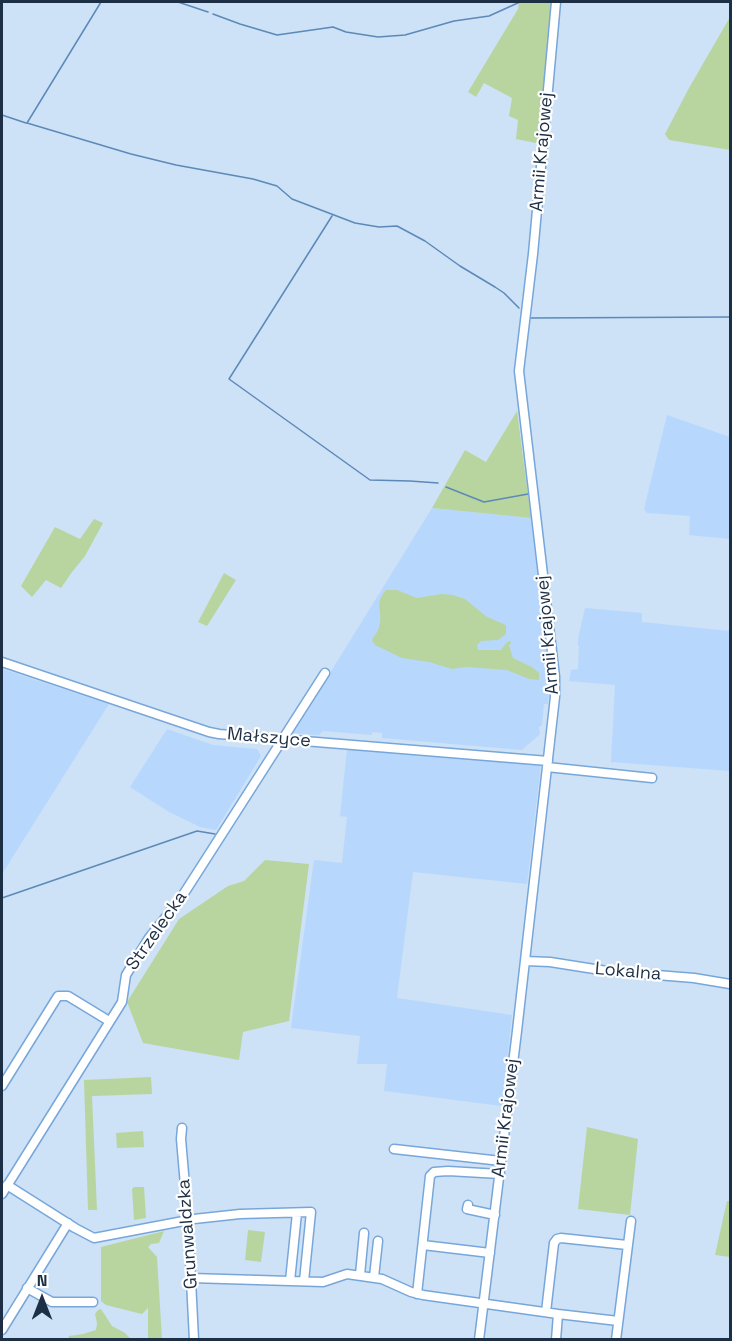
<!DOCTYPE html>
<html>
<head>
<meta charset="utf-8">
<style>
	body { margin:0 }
	#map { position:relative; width:732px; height:1341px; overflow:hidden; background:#cde1f7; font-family:"Space Grotesk",sans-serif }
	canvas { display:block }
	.frame { position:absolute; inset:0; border:3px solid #1c2f44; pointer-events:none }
	.north { position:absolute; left:12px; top:1269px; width:60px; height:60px; -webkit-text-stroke:4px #fff; paint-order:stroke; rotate:0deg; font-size:16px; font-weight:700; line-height:24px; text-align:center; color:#1c2f44 }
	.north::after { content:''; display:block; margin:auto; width:21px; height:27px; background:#1c2f44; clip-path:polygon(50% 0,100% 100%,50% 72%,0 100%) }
</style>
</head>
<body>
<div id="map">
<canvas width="732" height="1341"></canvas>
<div class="frame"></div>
<div class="north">N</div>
</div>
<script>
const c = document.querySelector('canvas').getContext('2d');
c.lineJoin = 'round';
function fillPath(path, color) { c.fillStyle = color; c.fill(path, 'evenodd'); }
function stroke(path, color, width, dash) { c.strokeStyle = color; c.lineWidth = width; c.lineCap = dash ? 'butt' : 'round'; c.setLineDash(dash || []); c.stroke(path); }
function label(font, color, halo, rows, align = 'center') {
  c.font = font + ' "Space Grotesk",sans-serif'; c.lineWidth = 4.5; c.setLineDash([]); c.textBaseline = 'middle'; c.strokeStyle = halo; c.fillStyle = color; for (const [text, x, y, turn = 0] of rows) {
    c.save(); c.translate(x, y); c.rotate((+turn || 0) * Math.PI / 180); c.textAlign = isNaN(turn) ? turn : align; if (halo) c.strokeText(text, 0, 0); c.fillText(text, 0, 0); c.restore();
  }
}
fillPath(new Path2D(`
	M667,415L730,437V539L689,535L690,516L647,513L644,509Z
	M432,508L531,518L550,684L548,704H544L542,725L539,727L540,734L522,750L382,738V733L372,732V735L323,731L319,735L293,733Z
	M585,608L642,613V622L730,631V771L611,762L615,685L569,681L571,670L578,669L579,646H578V639Z
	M2,669L109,704L2,874Z
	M167,729L213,745L257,749L261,756L216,830L200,827L169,812L130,787Z
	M347,749L541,764L527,884L413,872L397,998L512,1015L502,1106L384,1091L387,1064H357L360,1036L291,1028L314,860L342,863L347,817L340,816Z`), '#b7d8fc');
fillPath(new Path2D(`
	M519,2H551L541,144L516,139L518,120L509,116L512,98L484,83L476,97L468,92L518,9Z
	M730,17V150L669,140L665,134L689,88Z
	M517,411L531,518L432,508L465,450L486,462Z
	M94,519L103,523L85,556L72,572L61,588L46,580L32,597L21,586L55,527L80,539Z
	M224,573L236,580L207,626L198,622Z
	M386,590H397L417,598L441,594L453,595L465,599L487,617L506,625V634L498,640L481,641L477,645L478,650H501L507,642L511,641V643L509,645L513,658L532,667L539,673V680L529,679L507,670L466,667L452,669L429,662L402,658L375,645L372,640C374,636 378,632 379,627C384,612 373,604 386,590Z
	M265,860L309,864L289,1021L243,1032L239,1060L143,1043L127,1002L179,919L228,886L244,881Z
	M151,1077L152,1094L92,1096L97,1210H88L84,1080Z
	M587,1127L638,1139L630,1215L578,1209Z
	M143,1131L144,1147L117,1148L116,1133Z
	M134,1187H144L146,1218L134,1220L132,1189Z
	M727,1201H730V1257L715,1255Z
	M248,1230L265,1232L261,1262L245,1260Z
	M164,1231L159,1243L151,1244L148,1247L157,1257L162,1339H148V1308L142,1314L106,1305L101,1301V1247Z
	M101,1309L112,1326L125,1333L131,1339H68L69,1336L83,1334L96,1330L97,1323L95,1314L98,1310Z`), '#b8d5a0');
stroke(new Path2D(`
	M101,2L27,123L131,154L176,165L253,179L277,186L292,199L355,223L379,227L397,226L425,241L460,266L495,287L504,293L519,308
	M178,2L208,12
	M213,14L240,24L277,35L333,27L346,32L378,37L405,35L454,21L489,16L520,2
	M2,115L26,123
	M332,216L229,379L370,480L410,481L438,483
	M531,318L730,317
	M446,487L484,502L528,494
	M2,898L197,831L215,834`), '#5c89b8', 1.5);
const minor = new Path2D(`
	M2,662L209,732L219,734L548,761
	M547,767L652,778
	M525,961L550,962L607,971L694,978L730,984
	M2,1086L58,996H68L109,1021
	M182,1128L181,1139L188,1220L194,1340
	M394,1149L501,1161
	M7,1185L75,1228L94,1238L194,1219L240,1214L311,1212L304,1281
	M2,1194L122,1002L126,975L149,938L181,898L199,870L325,673
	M468,1205L467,1209L495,1215
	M423,1245L490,1253
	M360,1275L364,1233
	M374,1277L378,1241
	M191,1278L323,1282L347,1274L382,1279L411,1292L423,1295L558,1314L618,1321
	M290,1281L297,1213
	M27,1288L52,1302H93
	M417,1294L430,1176L434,1172L448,1171L500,1174
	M546,1312L554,1243L557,1239L561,1238L627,1245
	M2,1330L68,1223
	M479,1340L517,1031L555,697V677L519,371L533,254L556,2
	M556,1340L558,1314
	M616,1340L631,1221`);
stroke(minor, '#77a7da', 11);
stroke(minor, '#fff', 8);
label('18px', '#1c2f44', '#fff', [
	["Armii Krajowej",542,152,-85],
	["Armii Krajowej",548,635,-95],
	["Małszyce",269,738,5],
	["Strzelecka",157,931,-55],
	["Lokalna",628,972,5],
	["Armii Krajowej",506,1118,-83],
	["Grunwaldzka",188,1234,-94]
]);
</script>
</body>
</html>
